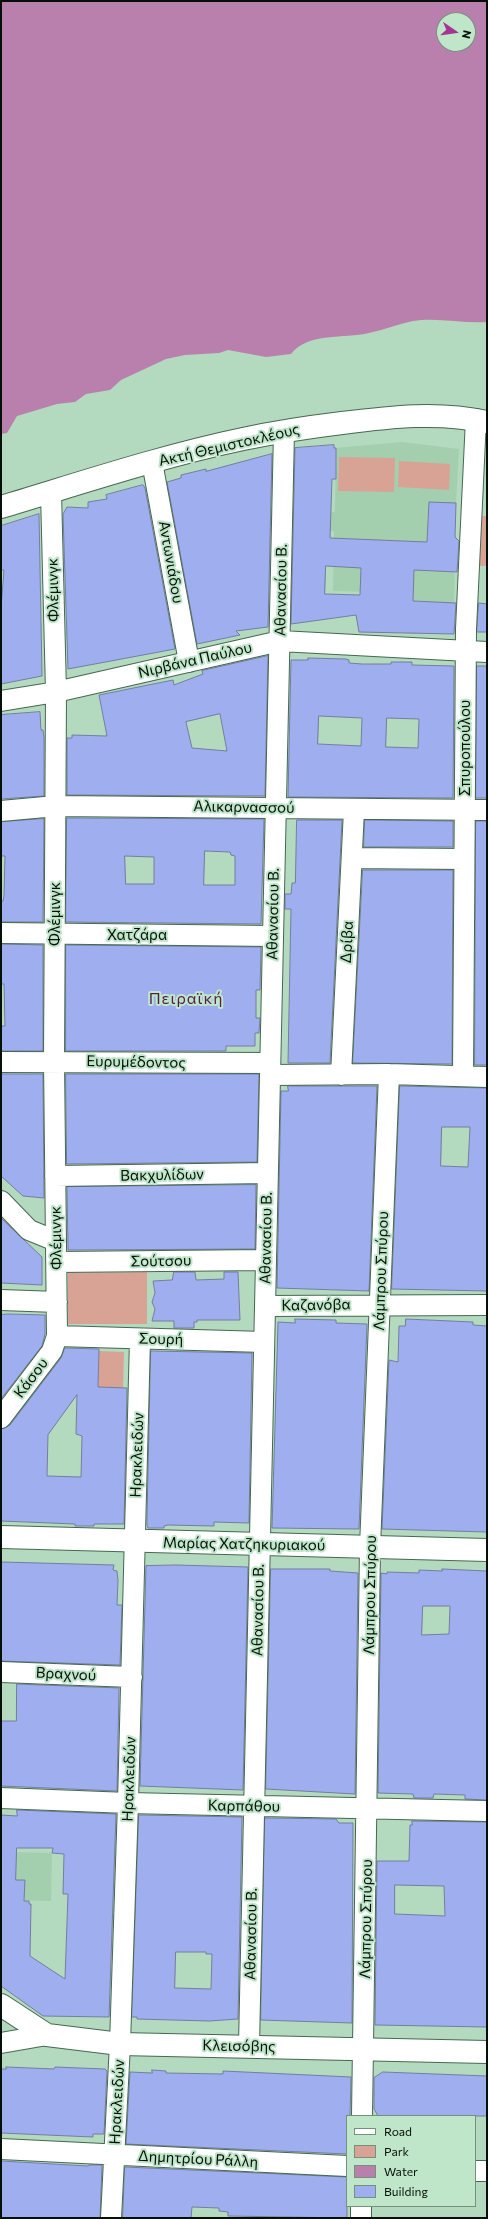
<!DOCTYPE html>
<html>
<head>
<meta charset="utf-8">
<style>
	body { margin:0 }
	#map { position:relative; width:488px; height:2219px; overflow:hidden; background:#b3d9be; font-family:Commissioner,sans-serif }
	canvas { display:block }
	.frame { position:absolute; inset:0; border:2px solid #041007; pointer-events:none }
	.legend { position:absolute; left:346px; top:2115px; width:130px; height:92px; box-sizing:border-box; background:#c0e6ca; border:1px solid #75907c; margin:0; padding:5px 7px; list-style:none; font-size:12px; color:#041007 }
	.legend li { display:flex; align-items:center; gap:8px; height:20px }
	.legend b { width:20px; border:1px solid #75907c }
	.north { position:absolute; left:436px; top:12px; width:40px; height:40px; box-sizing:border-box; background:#c0e6ca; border:1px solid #75907c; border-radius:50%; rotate:103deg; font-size:11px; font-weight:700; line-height:16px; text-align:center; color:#041007 }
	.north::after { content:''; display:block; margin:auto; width:14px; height:18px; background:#a33594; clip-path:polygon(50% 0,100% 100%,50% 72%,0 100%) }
</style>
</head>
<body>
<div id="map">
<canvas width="488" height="2219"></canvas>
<div class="frame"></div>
<ul class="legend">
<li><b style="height:5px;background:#fff"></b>Road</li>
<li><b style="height:11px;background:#d8a295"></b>Park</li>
<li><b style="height:11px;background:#b980ae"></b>Water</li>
<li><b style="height:11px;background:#9faeef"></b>Building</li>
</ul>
<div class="north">N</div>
</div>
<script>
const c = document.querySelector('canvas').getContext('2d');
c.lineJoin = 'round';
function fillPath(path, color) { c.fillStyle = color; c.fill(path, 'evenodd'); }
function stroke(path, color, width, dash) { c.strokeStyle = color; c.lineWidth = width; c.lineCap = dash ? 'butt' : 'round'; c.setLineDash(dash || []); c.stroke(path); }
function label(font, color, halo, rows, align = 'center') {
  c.font = font + ' Commissioner,sans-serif'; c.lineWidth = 4; c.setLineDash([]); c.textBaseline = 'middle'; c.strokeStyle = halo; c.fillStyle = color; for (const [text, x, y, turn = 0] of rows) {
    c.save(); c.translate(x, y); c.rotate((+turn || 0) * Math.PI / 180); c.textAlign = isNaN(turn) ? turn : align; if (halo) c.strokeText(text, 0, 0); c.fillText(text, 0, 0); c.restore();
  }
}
fillPath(new Path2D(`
	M402,442L459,449L454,540L459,541V550L455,551L454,603L413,601V593L333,591L334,531L302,530V512H335L336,448Z
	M1,1815H15L14,1852L52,1853L51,1901L1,1900Z`), '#a3cfaf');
fillPath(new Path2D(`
	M339,457L395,458L394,492L338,491Z
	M399,461L450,464L449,490L398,487Z
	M481,516H487V566H479Z
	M147,1272V1324H68V1273Z
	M99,1351L124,1352L123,1388L98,1387Z`), '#d8a295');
fillPath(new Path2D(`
	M1,1H487V322C463,324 438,317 413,321C398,324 384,330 369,333C344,339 308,332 291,354L266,357L228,350L219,353L185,355L166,359L121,380L110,390L86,394L75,402L57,404L17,416L7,433L1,434ZM444,20H468V44H444Z`), '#b980ae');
const building = new Path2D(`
	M334,445V448H336V479H332L330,538L427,542L429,502L456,503L455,537L459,541L457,572L414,570L413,601L456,603L454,634L359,632L356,615L291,624L295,448ZM326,566L361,568L360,595L325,594Z
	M272,454L268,627L236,631L240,635L197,644L167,482L181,478V475L206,469V471Z
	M143,485L145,488L175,649L68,669L63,514L67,507L88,508V502L107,499L106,495Z
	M39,514L42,676L1,684V608L4,570H1V526Z
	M479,603L487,604V632H477Z
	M268,656L265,796L67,795V738H72V735L107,736L99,695L173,680L174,685L203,674L202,671ZM220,714L227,751L192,748L186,722Z
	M308,658L346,659L349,660V663L362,664H391V662H412V665L454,666L453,798L288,797L291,660H308ZM319,716L362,718L361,746L318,744ZM387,718L419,719L418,748L386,747Z
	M477,666H487V798H476Z
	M40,712L41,730H43L44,738V796L1,799V715Z
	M67,818L264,819L261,924L66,922ZM205,851L230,852L231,855L235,856V885H204ZM125,856L154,857V884H126Z
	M44,819L43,922H1V901H3L4,896L5,856H1V822Z
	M297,820H342L330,1063H288L291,909H285V894H291L292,883H295Z
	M365,820L453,821V847H364Z
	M476,821H487V1065H475Z
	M363,870H453L452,1064L353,1063Z
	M1,944L43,945V1051H1V1026H5L4,984H1Z
	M66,945L261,947L260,990H256V1018H260L259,1033H255V1046H226V1051H66Z
	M1,1074H43L44,1198L23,1196L1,1176Z
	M66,1074H259L257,1162L67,1164Z
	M288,1086H377L369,1291L277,1288L281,1091H288Z
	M400,1086L487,1088V1291L392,1289ZM442,1127H470L468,1167L441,1166Z
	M256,1185L255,1249L68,1250L67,1187Z
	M1,1218L42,1257V1285L1,1283Z
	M174,1272H195L196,1280L224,1279V1272H238L240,1320H197V1322H194V1328H174V1321H152L155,1309L152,1302L155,1293L153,1281L172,1280Z
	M8,1314L45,1315V1334L42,1346L1,1399V1315Z
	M295,1319L336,1320V1323L367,1324L359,1529L272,1528L278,1322L295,1323Z
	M406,1319L473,1322V1325L487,1326V1532L382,1529L389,1360L398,1362L399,1326H405Z
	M65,1348L99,1349L98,1387L127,1388L124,1524H94V1526H75V1524L1,1521V1429L10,1425L61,1358ZM77,1395L76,1434L82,1436L81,1477L47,1476L48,1435Z
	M151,1351L252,1353L249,1523L214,1522V1526L168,1525L164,1526V1528H148L147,1525Z
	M1,1562L114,1565L113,1570L117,1571L118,1580L117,1605H122L120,1665L1,1661Z
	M176,1565L248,1567L243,1790L140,1786L146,1566Z
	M271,1569H330V1571L358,1573L355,1794L266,1789Z
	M442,1569L487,1571V1800L465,1799V1795L434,1794L433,1798H414L413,1794L378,1793L381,1573L387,1574V1572L419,1573V1570L442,1571ZM423,1606H450L449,1634L422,1635Z
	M17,1684L119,1688L117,1791L1,1786V1721H16Z
	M17,1810L116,1814L109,2017L43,2016L1,1986V1815L17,1816ZM17,1848H53L52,1853L64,1854L63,1894H68L65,1979L30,1956L31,1904H29V1901H24L25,1880H16Z
	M139,1815L242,1817L238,2019L209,2021L137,2019V2017H132ZM176,1952H206V1954H212L211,1989L175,1988Z
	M265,1818L336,1819L339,1823H353L352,2023L261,2020Z
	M412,1821L487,1822V2027L375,2025L377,1861H409L410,1825H412ZM395,1885L444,1886L445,1916L395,1914Z
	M6,2067L54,2069L55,2067L105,2069L107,2071L104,2134H93V2137L1,2133V2069H6Z
	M152,2070L166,2071V2073L223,2074V2071L351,2077L350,2116H347V2154L126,2144L130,2072L152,2073Z
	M383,2072L487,2076V2116H378L374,2109V2078Z
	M1,2161L88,2166L89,2165H102L100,2218H1Z
	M125,2167L347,2177V2218L228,2216V2212L219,2211V2208L192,2207L191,2218H123Z`);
fillPath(building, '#9faeef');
stroke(building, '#747da0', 1);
const minor = new Path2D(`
	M152,462L189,662
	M1,701L56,692L280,641L487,652
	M1,811L56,806L487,810
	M352,858L464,859
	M1,933L273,936
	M1,1062L270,1063
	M270,1075L389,1074L487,1077
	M341,1075L354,810
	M463,1076L466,629L476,419
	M55,1176L268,1173
	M1,1201L29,1230L56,1241
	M57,1262L266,1260
	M1,1300L57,1302
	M265,1306L487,1305
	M57,1336L264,1342
	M1,1418L52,1351L57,1336L54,1061L56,692L51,492
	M1,1672L132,1677
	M1,1798L128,1803L487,1811
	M1,2043L47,2035
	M249,2045L284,431
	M362,2116L370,1547L389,1074
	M1,2149L347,2166
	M475,2171H487
	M111,2218L120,2044L128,1803L140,1339
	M361,2218V2206`);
const tertiary = new Path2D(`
	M1,1537L487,1550
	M1,2005L47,2035L120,2044L487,2052`);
const secondary = new Path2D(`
	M1,507C81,483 162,456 243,439C276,432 309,427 342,423C390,417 439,411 487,422`);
stroke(minor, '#466851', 22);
stroke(tertiary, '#466851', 24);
stroke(secondary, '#466851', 24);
stroke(minor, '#fff', 20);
stroke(tertiary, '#fff', 22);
stroke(secondary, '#fff', 22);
label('15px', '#041007', '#c0e6ca', [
	["Ακτή Θεμιστοκλέους",229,445,-13],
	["Αντωνιάδου",171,562,80],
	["Φλέμινγκ",53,590,-91],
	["Αθανασίου Β.",281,590,-89],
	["Νιρβάνα Παύλου",195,660,-13],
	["Σπυροπούλου",465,748,-90],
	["Αλικαρνασσού",244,807,1],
	["Φλέμινγκ",55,914,-90],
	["Αθανασίου Β.",273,914,-89],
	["Χατζάρα",137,935],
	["Δρίβα",347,942,-87],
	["Ευρυμέδοντος",136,1062,1],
	["Βακχυλίδων",162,1175,-1],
	["Φλέμινγκ",56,1238,-91],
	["Αθανασίου Β.",266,1238,-89],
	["Σούτσου",161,1261,-1],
	["Λάμπρου Σπύρου",381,1271,-88],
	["Καζανόβα",316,1305,-1],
	["Σουρή",161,1339,1],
	["Κάσου",31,1378,-53],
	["Ηρακλειδών",137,1455,-88],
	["Μαρίας Χατζηκυριακού",244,1544,1],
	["Λάμπρου Σπύρου",370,1595,-89],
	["Αθανασίου Β.",258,1610,-89],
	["Βραχνού",66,1674,3],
	["Ηρακλειδών",129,1779,-88],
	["Καρπάθου",244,1806,1],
	["Λάμπρου Σπύρου",366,1919,-89],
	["Αθανασίου Β.",251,1934,-89],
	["Κλεισόβης",239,2046,1],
	["Ηρακλειδών",117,2102,-87],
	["Δημητρίου Ράλλη",198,2159,3]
]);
c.letterSpacing = '1px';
label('16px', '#521d4b', '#c0e6ca', [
	["Πειραϊκή",186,999]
]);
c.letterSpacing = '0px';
</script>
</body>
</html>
